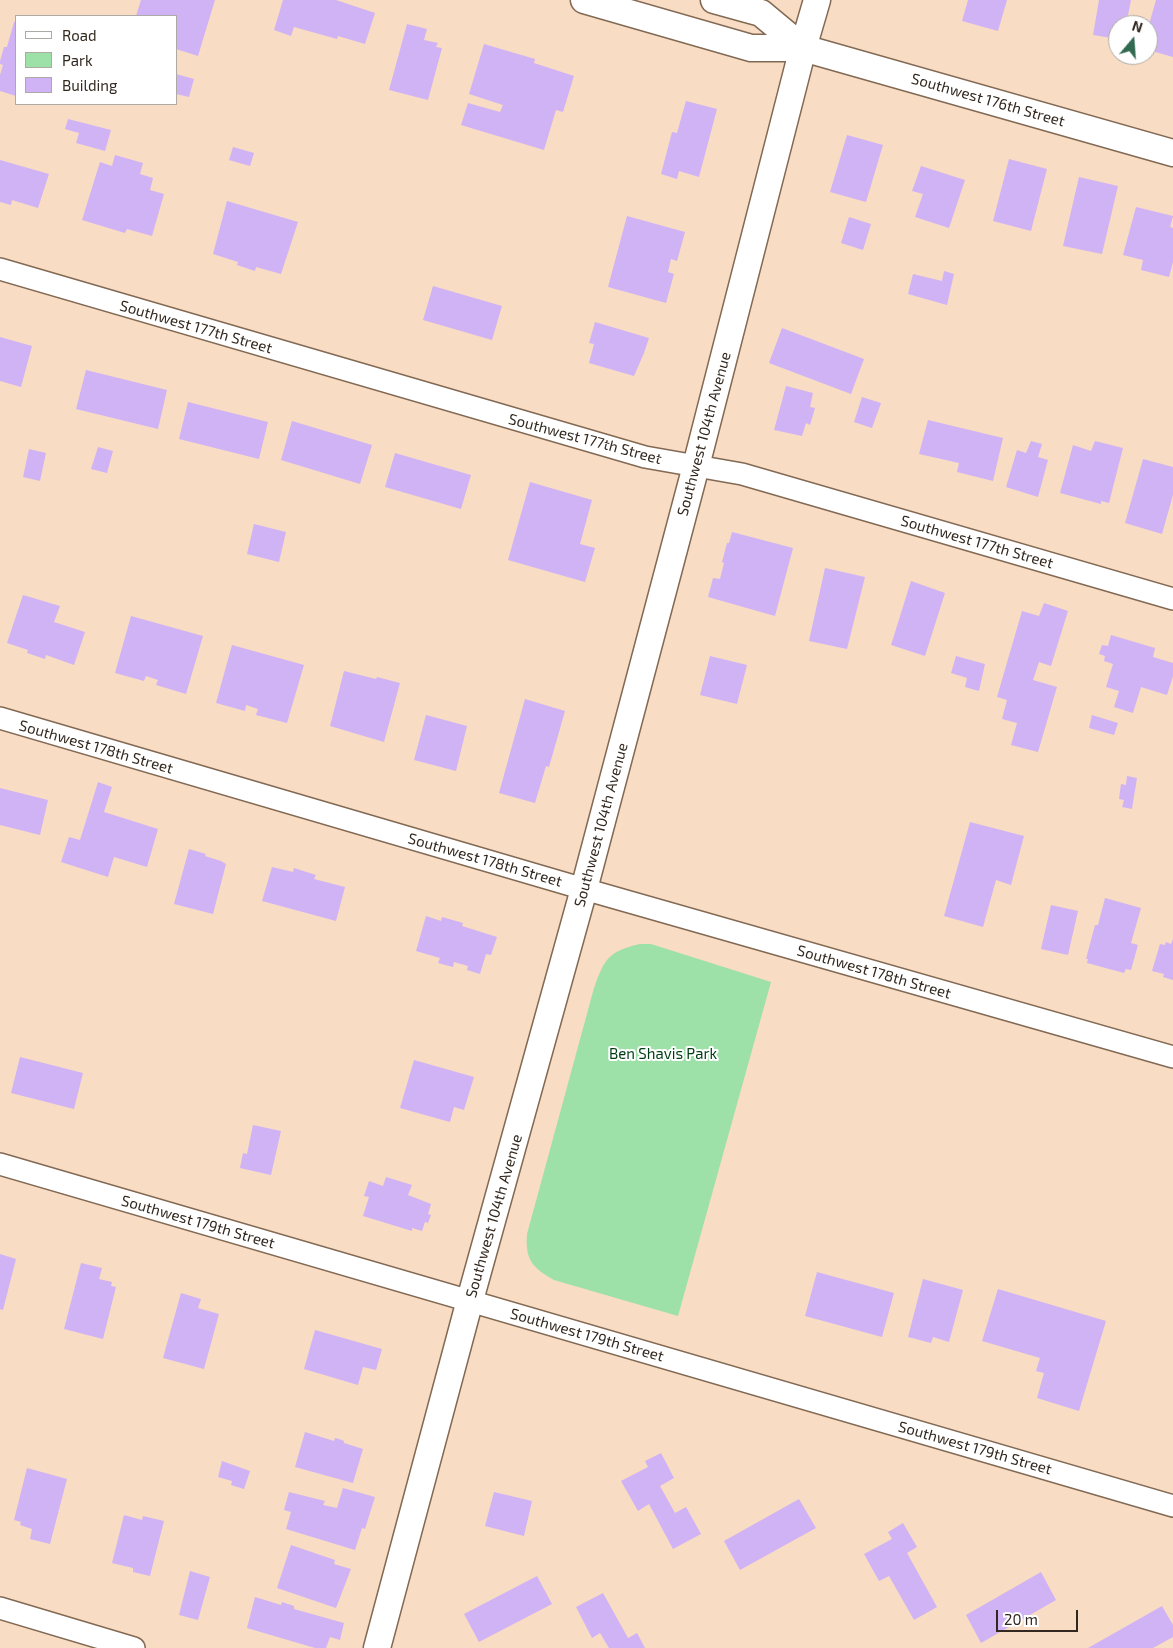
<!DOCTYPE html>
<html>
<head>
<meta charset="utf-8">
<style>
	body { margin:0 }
	#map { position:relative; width:1173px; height:1648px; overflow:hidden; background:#f8dcc4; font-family:"Exo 2",sans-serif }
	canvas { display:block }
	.legend { position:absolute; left:15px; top:15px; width:162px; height:90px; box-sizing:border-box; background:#fff; border:1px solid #ada9a5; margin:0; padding:6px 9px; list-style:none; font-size:15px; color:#32281f }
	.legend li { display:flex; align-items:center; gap:10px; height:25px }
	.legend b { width:25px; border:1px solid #ada9a5 }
	.north { position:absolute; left:1108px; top:15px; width:50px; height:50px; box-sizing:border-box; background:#fff; border:1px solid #ada9a5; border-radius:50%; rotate:18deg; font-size:14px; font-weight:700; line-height:20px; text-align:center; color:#32281f }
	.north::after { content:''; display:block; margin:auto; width:18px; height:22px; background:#326a51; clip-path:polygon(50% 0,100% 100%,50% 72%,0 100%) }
	.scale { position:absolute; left:996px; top:1610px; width:82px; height:22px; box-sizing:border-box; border:2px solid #32281f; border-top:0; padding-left:6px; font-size:15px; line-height:18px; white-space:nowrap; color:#32281f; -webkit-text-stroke:4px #fff; paint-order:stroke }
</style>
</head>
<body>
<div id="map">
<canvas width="1173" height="1648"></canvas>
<ul class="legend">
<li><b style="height:6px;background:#fff"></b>Road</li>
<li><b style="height:14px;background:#9de0a8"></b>Park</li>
<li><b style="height:14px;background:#d0b3f4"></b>Building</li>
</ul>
<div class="north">N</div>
<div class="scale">20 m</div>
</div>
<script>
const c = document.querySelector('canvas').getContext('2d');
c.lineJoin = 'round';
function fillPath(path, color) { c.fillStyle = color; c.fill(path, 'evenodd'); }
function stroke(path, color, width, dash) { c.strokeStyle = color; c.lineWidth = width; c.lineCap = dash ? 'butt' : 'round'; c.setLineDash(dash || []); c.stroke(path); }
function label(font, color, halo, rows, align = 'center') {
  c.font = font + ' "Exo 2",sans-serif'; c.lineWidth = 4; c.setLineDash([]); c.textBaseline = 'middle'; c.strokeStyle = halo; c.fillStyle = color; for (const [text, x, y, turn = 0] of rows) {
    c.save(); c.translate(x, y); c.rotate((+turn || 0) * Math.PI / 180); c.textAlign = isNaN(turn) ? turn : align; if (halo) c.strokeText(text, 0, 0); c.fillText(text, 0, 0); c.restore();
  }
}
fillPath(new Path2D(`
	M640,944H651L771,982L678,1316L554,1280C532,1268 525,1259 527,1234L594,988C604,959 609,951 640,944Z`), '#9de0a8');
fillPath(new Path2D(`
	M141,0H215L198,56L176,49V16H136Z
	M283,0H336L375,13L365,44L338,36L337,39L294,27L291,36L274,30Z
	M968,0H1007L998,31L962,21Z
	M1099,0H1131L1126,25H1118V39L1093,35Z
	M1156,0H1173V57L1148,50V28Z
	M14,22H16V96L0,91V75L3,65L0,64V61L4,47H7Z
	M407,24L427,29L424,40L438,43L436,47L442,48L428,100L389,90Z
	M484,44L535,59L534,63L574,76L563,112L556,110L544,150L461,125L468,103L500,112L503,105L469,94Z
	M176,74L194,79L189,97L176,94Z
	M686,101L717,109L699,177L679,171L677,179L661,174L672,132L677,133Z
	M68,119L111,130L105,151L76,143L79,133L65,129Z
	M847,135L883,145L866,202L830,192Z
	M233,147L254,153L250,166L229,160Z
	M115,155L143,163L140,174L153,178L150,190L164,194L152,236L127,229L125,233L82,220L100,162L112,166Z
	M1009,159L1047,169L1031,231L993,221Z
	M0,160L49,174L38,208L12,200L11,205L0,202Z
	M921,166L965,180L949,228L915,217L923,194L912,191Z
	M1079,177L1118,186L1102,254L1063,246Z
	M227,201L298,222L281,274L256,267L255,271L237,265L238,262L213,254Z
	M1136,207L1173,216L1170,227L1173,228V262L1169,277L1141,270L1143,260L1123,255Z
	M627,216L685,232L677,261L671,259L668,272L674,274L666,303L608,287Z
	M849,217L871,224L863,250L841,243Z
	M944,271L954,274L947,305L908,294L913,274L942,281Z
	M433,286L502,306L492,340L423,320Z
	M595,322L649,338L644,353L634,376L589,363L594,344L589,343Z
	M782,328L864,359L851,394L769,363Z
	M0,337L32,346L21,387L0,381Z
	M86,370L167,390L158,429L76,409Z
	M786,386L813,393L810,407L815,408L810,425L806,423L802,436L774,430Z
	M862,397L881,403L872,428L854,422Z
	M188,402L268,422L259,459L179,439Z
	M928,420L1003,438L993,481L957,472L959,463L919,454Z
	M292,421L372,445L360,484L281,460Z
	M1031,441L1042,444L1038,457L1048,460L1038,497L1006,487L1017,450L1026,453Z
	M1095,441L1123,448L1109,503L1101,501V504L1060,493L1073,445L1091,451Z
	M98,447L113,451L107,473L91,469Z
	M29,449L46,453L40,481L23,477Z
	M395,453L471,475L461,509L385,487Z
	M1143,459L1173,467V495L1162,534L1125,523Z
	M530,482L592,500L580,544L595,548L585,582L508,560Z
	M254,524L286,532L279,562L247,554Z
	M732,532L793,548L775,616L708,597L713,578L720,579L724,563L722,562L727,543H729Z
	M825,568L865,577L847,649L809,641Z
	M911,581L945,593L925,656L891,645Z
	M23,595L60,606L54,622L85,632L74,665L46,655L45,659L27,653L28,650L7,643Z
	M1044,603L1068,611L1051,666L1039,662L1033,680L1057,687L1038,752L1011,745L1017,723L1002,719L1007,700L997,697L1022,611L1039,616Z
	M131,616L203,636L186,694L156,685L158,680L146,676L144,681L115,673Z
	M1111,635L1155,648L1153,657L1173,663V676L1167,695L1141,687L1133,713L1114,707L1119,691L1106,687L1113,664L1104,661L1105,656L1099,654L1102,645L1108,646Z
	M232,645L304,665L287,723L256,715L258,709L246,705L245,711L216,703Z
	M710,656L747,665L737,704L700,695Z
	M956,656L985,664L979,691L965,687L967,678L951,673Z
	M344,671L376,679L377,677L400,683L384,742L330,726Z
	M525,699L565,711L549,767L546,766L535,803L499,793Z
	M426,715L467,726L456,771L414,760Z
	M1092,715L1118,723L1114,735L1089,728Z
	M1127,776L1137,778L1132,809L1122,807L1124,800L1119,799L1121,784L1126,785Z
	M98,782L112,787L104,812L158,829L147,867L114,857L108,877L61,862L69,837L80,840Z
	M0,788L48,800L40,835L0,825Z
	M970,822L1024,836L1011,885L996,880L983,927L944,916Z
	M189,849L206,854L205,856L221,861L226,864L213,914L174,904Z
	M272,867L293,872L294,868L316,875L314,879L345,887L336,921L262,901Z
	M1105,898L1141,908L1131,943L1138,945L1131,970L1126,969L1124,973L1087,963L1088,959H1086L1095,925H1098Z
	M1051,905L1078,911L1068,955L1041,949Z
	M426,916L441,921L442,917L463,923L462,926L497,937L491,955L486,954L480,974L467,970L468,966L454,962L453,967L438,963L440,958L416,951Z
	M1173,939V980L1163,977L1164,974L1152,971L1160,944L1165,945L1166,942L1171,944Z
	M20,1057L83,1073L74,1109L11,1093Z
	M414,1060L474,1077L464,1110L454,1107L450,1122L400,1108Z
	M253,1125L281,1131L271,1175L240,1168L243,1153L247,1154Z
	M386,1177L412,1185L408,1195L431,1204L428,1214L431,1215L428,1223L425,1222L422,1231L412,1228V1231L363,1216L369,1197L364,1196L369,1181L383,1186Z
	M0,1254L16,1259L3,1310L0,1309Z
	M81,1263L102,1268L99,1279L112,1282L111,1286L116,1287L103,1339L64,1329Z
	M817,1272L894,1293L882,1337L805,1316Z
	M923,1279L963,1290L949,1342L933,1337L931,1343L908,1337Z
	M998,1289L1106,1321L1079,1411L1037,1398L1044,1373L1036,1371L1040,1358L982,1341Z
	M181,1293L201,1299L198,1308L219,1314L204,1369L163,1358Z
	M315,1330L382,1349L376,1370L363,1367L358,1385L304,1369Z
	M305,1432L334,1441L335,1438L339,1439L344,1441V1443L363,1449L353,1483L295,1467Z
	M661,1453L674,1478L660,1486L675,1513L686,1507L701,1534L673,1549L649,1504L638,1511L621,1481L648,1467L645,1461Z
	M222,1461L250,1471L244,1489L231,1485L232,1481L218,1477Z
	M27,1468L67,1479L50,1544L30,1539L32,1529L20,1525L21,1522L14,1520Z
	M343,1488L375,1497L365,1529L362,1528L355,1550L286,1529L291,1512L284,1510L289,1492L325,1501L323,1505L337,1508Z
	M494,1492L532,1501L524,1536L485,1526Z
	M799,1499L816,1528L740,1570L724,1541Z
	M124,1515L142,1520L143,1516L164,1521L150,1576L133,1572V1568L112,1563Z
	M903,1523L917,1547L907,1553L937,1607L914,1620L889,1576L879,1581L864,1554L892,1539L888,1532Z
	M291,1545L335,1560L334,1564L351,1569L336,1608L277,1588Z
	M190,1571L210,1577L198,1620L179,1615Z
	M1041,1572L1056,1600L981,1643L966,1615Z
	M537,1576L552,1604L479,1642L464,1614Z
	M603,1593L628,1638L637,1633L645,1648H609L600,1633L592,1638L576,1607Z
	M255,1597L281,1605L282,1602L294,1606V1609L344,1623L340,1640L330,1637L326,1648H315L247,1628Z
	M1162,1606L1173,1625V1637L1153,1648H1088Z`), '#d0b3f4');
const minor = new Path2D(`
	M0,269L645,457L742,474L1173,599
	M0,718L584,889L1173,1057
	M0,1164L1173,1506
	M0,1608L134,1648`);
const tertiary = new Path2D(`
	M584,0L751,48H803L1173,153
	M714,0L761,13L803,48
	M377,1648L470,1300L584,889L696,466L803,48L817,0`);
stroke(minor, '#826954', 24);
stroke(tertiary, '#826954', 29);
stroke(minor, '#fff', 21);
stroke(tertiary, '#fff', 26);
label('15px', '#32281f', '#fff', [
	["Southwest 176th Street",988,100,16],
	["Southwest 177th Street",196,327,16],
	["Southwest 104th Avenue",704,434,-75],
	["Southwest 177th Street",585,439,15],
	["Southwest 177th Street",977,542,16],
	["Southwest 178th Street",96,747,16],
	["Southwest 104th Avenue",601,825,-75],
	["Southwest 178th Street",485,860,16],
	["Southwest 178th Street",874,972,16],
	["Southwest 104th Avenue",494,1216,-74],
	["Southwest 179th Street",198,1222,16],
	["Southwest 179th Street",587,1335,16],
	["Southwest 179th Street",975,1448,16]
]);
label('15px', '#003d15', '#fff', [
	["Ben Shavis Park",663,1054]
]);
</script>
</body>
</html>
